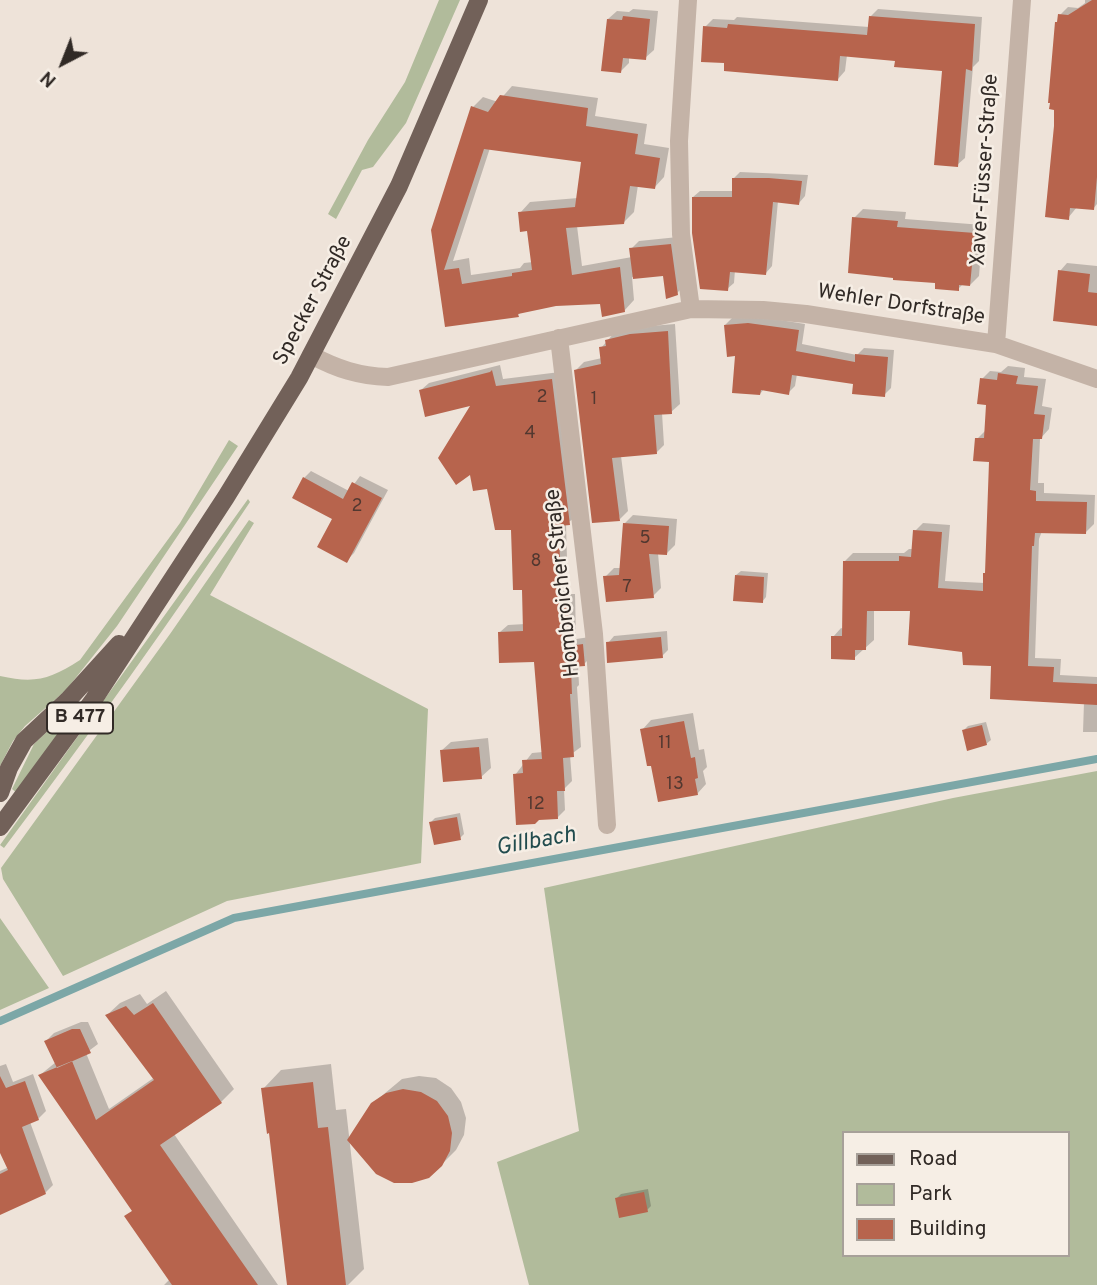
<!DOCTYPE html>
<html>
<head>
<meta charset="utf-8">
<style>
	body { margin:0 }
	#map { position:relative; width:1097px; height:1285px; overflow:hidden; background:#eee3d9; font-family:Overpass,sans-serif }
	canvas { display:block }
	.legend { position:absolute; left:842px; top:1131px; width:228px; height:126px; box-sizing:border-box; background:#f6eee5; border:2px solid #a7a099; margin:0; padding:9px 12px; list-style:none; font-size:21px; color:#312a26 }
	.legend li { display:flex; align-items:center; gap:14px; height:35px }
	.legend b { width:35px; border:2px solid #a7a099 }
	.north { position:absolute; left:28px; top:28px; width:70px; height:70px; -webkit-text-stroke:5px #f6eee5; paint-order:stroke; rotate:222deg; font-size:19px; font-weight:700; line-height:28px; text-align:center; color:#312a26 }
	.north::after { content:''; display:block; margin:auto; width:24px; height:32px; background:#312a26; clip-path:polygon(50% 0,100% 100%,50% 72%,0 100%) }
</style>
</head>
<body>
<div id="map">
<canvas width="1097" height="1285"></canvas>
<ul class="legend">
<li><b style="height:9px;background:#726159"></b>Road</li>
<li><b style="height:19px;background:#b1bb9b"></b>Park</li>
<li><b style="height:19px;background:#b7644d"></b>Building</li>
</ul>
<div class="north">N</div>
</div>
<script>
const c = document.querySelector('canvas').getContext('2d');
c.lineJoin = 'round';
function fillPath(path, color) { c.fillStyle = color; c.fill(path, 'evenodd'); }
function stroke(path, color, width, dash) { c.strokeStyle = color; c.lineWidth = width; c.lineCap = dash ? 'butt' : 'round'; c.setLineDash(dash || []); c.stroke(path); }
function label(font, color, halo, rows, align = 'center') {
  c.font = font + ' Overpass,sans-serif'; c.lineWidth = 5; c.setLineDash([]); c.textBaseline = 'middle'; c.strokeStyle = halo; c.fillStyle = color; for (const [text, x, y, turn = 0] of rows) {
    c.save(); c.translate(x, y); c.rotate((+turn || 0) * Math.PI / 180); c.textAlign = isNaN(turn) ? turn : align; if (halo) c.strokeText(text, 0, 0); c.fillText(text, 0, 0); c.restore();
  }
}
fillPath(new Path2D(`
	M439,0H460L406,123L373,167L362,170L336,219L328,214L368,140L405,82Z
	M229,440L238,446L117,626L66,690L25,726L13,741L0,766V676C36,684 50,679 80,660L180,523Z
	M248,499L250,502C172,620 89,735 4,848L0,845Z
	M249,520L254,523L210,595L428,709L421,863L227,901L63,976L3,879L1,868L170,634Z
	M68,712L74,719L18,794L12,789L34,744Z
	M1097,771V1285H529L497,1162L579,1131L544,888L953,798ZM843,1133H1067V1255H843Z
	M0,918L49,988L0,1010Z`), '#b1bb9b');
fillPath(new Path2D(`
	M1085,0H1097V204L1093,209L1077,207L1068,218L1055,126L1060,15L1068,7L1078,8L1085,3Z
	M633,9L658,11L654,50L645,58L629,57V63L621,71L608,19L617,11L629,12Z
	M878,9L982,17L979,61L973,67L965,158L957,165L943,69L897,60L847,55L845,71L838,79L726,62L705,27L713,19L734,20L737,17L869,27L870,17Z
	M512,86L598,98L595,116L647,124L644,144L669,148L664,177L654,188L638,185L634,212L624,222L577,226L582,266L632,257L631,249L639,241L678,237L685,285L677,293L665,274L632,277L634,300L624,311L602,302L556,305L521,312L518,315L447,325L433,230L473,107L483,97L498,102ZM490,148L583,160L578,198L530,202L520,213L529,230L533,262L524,263L520,268L471,275L469,258L453,261Z
	M740,172L808,175L805,196L799,203L778,201L772,266L766,273L735,270L734,283L727,289L693,197L700,191H733V179Z
	M863,209L906,212L905,219L983,225L979,276L970,285L963,284L958,289L937,282L854,218Z
	M1067,263L1097,266V324L1060,271Z
	M756,316L805,324L802,344L857,355L864,348L894,350L891,388L884,395L855,383L797,374L795,386L788,393L764,389L760,394L737,354L725,325L732,318Z
	M675,324L680,404L671,412L662,413L664,445L656,453L621,456L628,511L620,519L576,370L584,362L602,358L601,348L615,332L639,327Z
	M500,365L503,379L560,372L577,516L566,524L568,594H575L576,639L590,637L592,656L584,664L578,665L579,685L577,687L581,747L570,755L572,781L564,789L565,810L557,818L515,775L532,753L543,752L536,660L500,632L508,625L525,624L524,588L513,528L473,403L421,390L429,383Z
	M1008,366L1025,368L1024,377L1046,379L1042,406L1052,408L1049,429L1040,439L1038,483H1044V493L1095,495L1094,524L1086,532L1042,531L1039,539L1035,658L1061,659L1060,675L1097,677V732H1083L1084,702L964,650L912,610L874,609V640L854,658L833,637L841,628L844,629L845,561L853,553H904L909,549H913L915,531L923,523L950,525L945,581L985,583L987,571L991,460L977,439L985,431L987,403L982,379L990,371L1001,372Z
	M311,471L349,491L360,476L388,490L354,553L347,560L335,519L304,478Z
	M633,515L677,519L675,545L666,554L658,553L661,588L653,596L605,577L614,568H622L624,524Z
	M741,571L768,573L766,597L762,602L736,575Z
	M667,631L668,650L662,656L608,643L614,636Z
	M693,713L699,750L704,749L707,767L703,771L706,784L697,794L642,730L651,720Z
	M986,722L991,740L986,744L964,730L968,726Z
	M488,738L491,768L481,777L441,751L451,742Z
	M460,813L464,834L460,838L431,822L435,818Z
	M166,991L234,1089L221,1102L174,1134L278,1285H164L170,1279L127,1216L133,1210L40,1075L56,1062L46,1041L54,1033L81,1022H88L98,1044L86,1053L109,1109L155,1077L107,1015L120,1003L140,994L147,1004Z
	M6,1064L13,1082L33,1074L46,1111L38,1119L30,1122L53,1185L45,1193L0,1213V1171L9,1167L0,1149V1066Z
	M331,1064L336,1110L346,1109L364,1269L348,1285H289L271,1132L263,1089L281,1070Z
	M419,1076L436,1078L451,1088L461,1102L466,1118L464,1135L456,1150L441,1165L372,1104L402,1079Z
	M648,1189L651,1206L647,1210L617,1198L621,1194Z`), '#0003');
stroke(new Path2D(`
	M0,1021L234,918L1097,759`), '#7ca7a7', 8);
fillPath(new Path2D(`
	M1092,0H1097V177L1094,210L1070,208L1069,220L1045,217L1054,126V110L1049,109L1050,103H1048L1055,22H1057L1058,14L1068,15Z
	M623,16L650,19L646,60L623,58L621,73L601,71L607,19L622,20Z
	M869,16L975,24L972,71L966,69L958,167L934,165L942,71L894,67L895,61L840,56L838,81L724,71V63L701,62L703,26L727,28L728,24L867,35Z
	M500,95L588,108L586,126L638,134L635,154L660,158L655,189L630,186L624,224L566,228L572,275L620,267L625,312L602,317L600,304L556,306L518,314L519,317L445,327L431,230L471,106L488,112ZM484,149L581,162L575,207L518,212L520,232L527,231L532,270L512,273V276L462,284L459,268L444,270Z
	M732,178H769L802,181L799,205L773,202L766,275L730,272L728,291L700,289L692,233V197H732Z
	M852,217L898,221L897,227L975,233L970,286L959,285V291L935,289V283L893,280V278L848,273Z
	M671,244L678,295L666,299L663,276L633,279L629,248Z
	M1058,270L1090,274L1088,292L1097,293V326L1053,321Z
	M748,323L799,330L796,351L855,362V354L888,357L885,397L852,394L853,384L792,375L789,395L761,390L760,395L732,393L735,356L727,357L724,325Z
	M668,331L672,414L654,415L657,454L612,458L620,521L592,523L574,370L601,364L599,347L606,346L605,340L630,334Z
	M492,370L496,386L552,379L570,525L559,526L561,601H568L569,646L583,644L585,666L571,667L572,694H570L574,757L563,758L565,791H557L558,819L539,820L535,824L516,825L513,774L523,773L522,760L542,759L534,662L499,663L498,632L523,631L522,590H513L511,530H495L487,489L473,491L470,475L456,485L438,458L470,406L425,417L419,390L490,372Z
	M998,373L1018,376L1016,384L1038,386L1034,414L1045,415L1042,439H1033L1030,490L1036,491V501L1087,502L1086,534L1035,533L1034,546H1032L1028,666L1054,667L1053,682L1097,684V705L990,699L991,666L963,665L962,652L908,645L910,611H867L866,650H855V660L831,659V636H842L843,561H899V556L911,557L913,530L942,532L938,588L983,591V573H985L989,462L973,461L975,438H984L986,405L977,404L980,378L997,380Z
	M303,477L343,499L352,482L382,498L347,563L317,547L332,519L292,498Z
	M623,523L669,526L667,555L649,554L654,598L606,602L603,576L619,575Z
	M735,575L764,577L763,603L733,601Z
	M661,637L663,658L607,663L606,642Z
	M684,721L691,758L695,757L698,778L695,779L698,795L658,802L651,766H647L640,729Z
	M982,725L987,745L967,751L962,730Z
	M479,747L482,779L443,782L440,750Z
	M457,817L461,840L434,845L429,822Z
	M153,1003L222,1103L160,1145L258,1285H172L124,1216L132,1211L38,1075L72,1061L96,1120L154,1080L105,1015L126,1006L134,1015Z
	M72,1029H80L91,1053L57,1068L44,1041Z
	M0,1076L6,1088L25,1081L39,1120L22,1127L46,1194L0,1215V1174L8,1170L0,1153Z
	M313,1082L318,1128L328,1127L346,1285H287L269,1133L267,1134L261,1088Z
	M403,1089L421,1092L437,1101L448,1116L452,1133L450,1151L442,1166L429,1178L412,1183H394L376,1174L347,1140L371,1103L386,1093Z
	M644,1192L648,1212L619,1218L615,1198Z`), '#b7644d');
stroke(new Path2D(`
	M688,0L679,141L681,234L691,309
	M559,338L594,634L607,825
	M996,344L1022,0
	M311,355C337,369 359,376 388,377L691,309L763,310L806,314L996,344L1097,379`), '#c4b3a7', 18);
stroke(new Path2D(`
	M0,793L9,768L24,741L69,699L119,644
	M0,827L94,699L226,497L299,378L399,186L479,0`), '#726159', 18);
label('18px', '#523830', null, [
	["2",542,398],
	["1",594,400],
	["4",530,434],
	["2",357,507],
	["5",645,539],
	["8",536,562],
	["7",627,588],
	["11",665,744],
	["13",675,785],
	["12",536,805]
]);
for (const [x, y, w] of [
	[80,718,66]
]) { const box = new Path2D(); box.roundRect(x - w / 2, y - 15.5, w, 31, 5); c.fillStyle = '#f6eee5'; c.fill(box); stroke(box, '#312a26', 2); }
label('bold 19px', '#312a26', null, [
	["B 477",80,718]
]);
label('21px', '#312a26', '#f6eee5', [
	["Xaver-Füsser-Straße",986,170,-86],
	["Specker Straße",314,301,-62],
	["Wehler Dorfstraße",901,306,9],
	["Hombroicher Straße",564,583,-96]
]);
label('italic 23px', '#214c4e', '#f6eee5', [
	["Gillbach",536,843,-10]
]);
</script>
</body>
</html>
